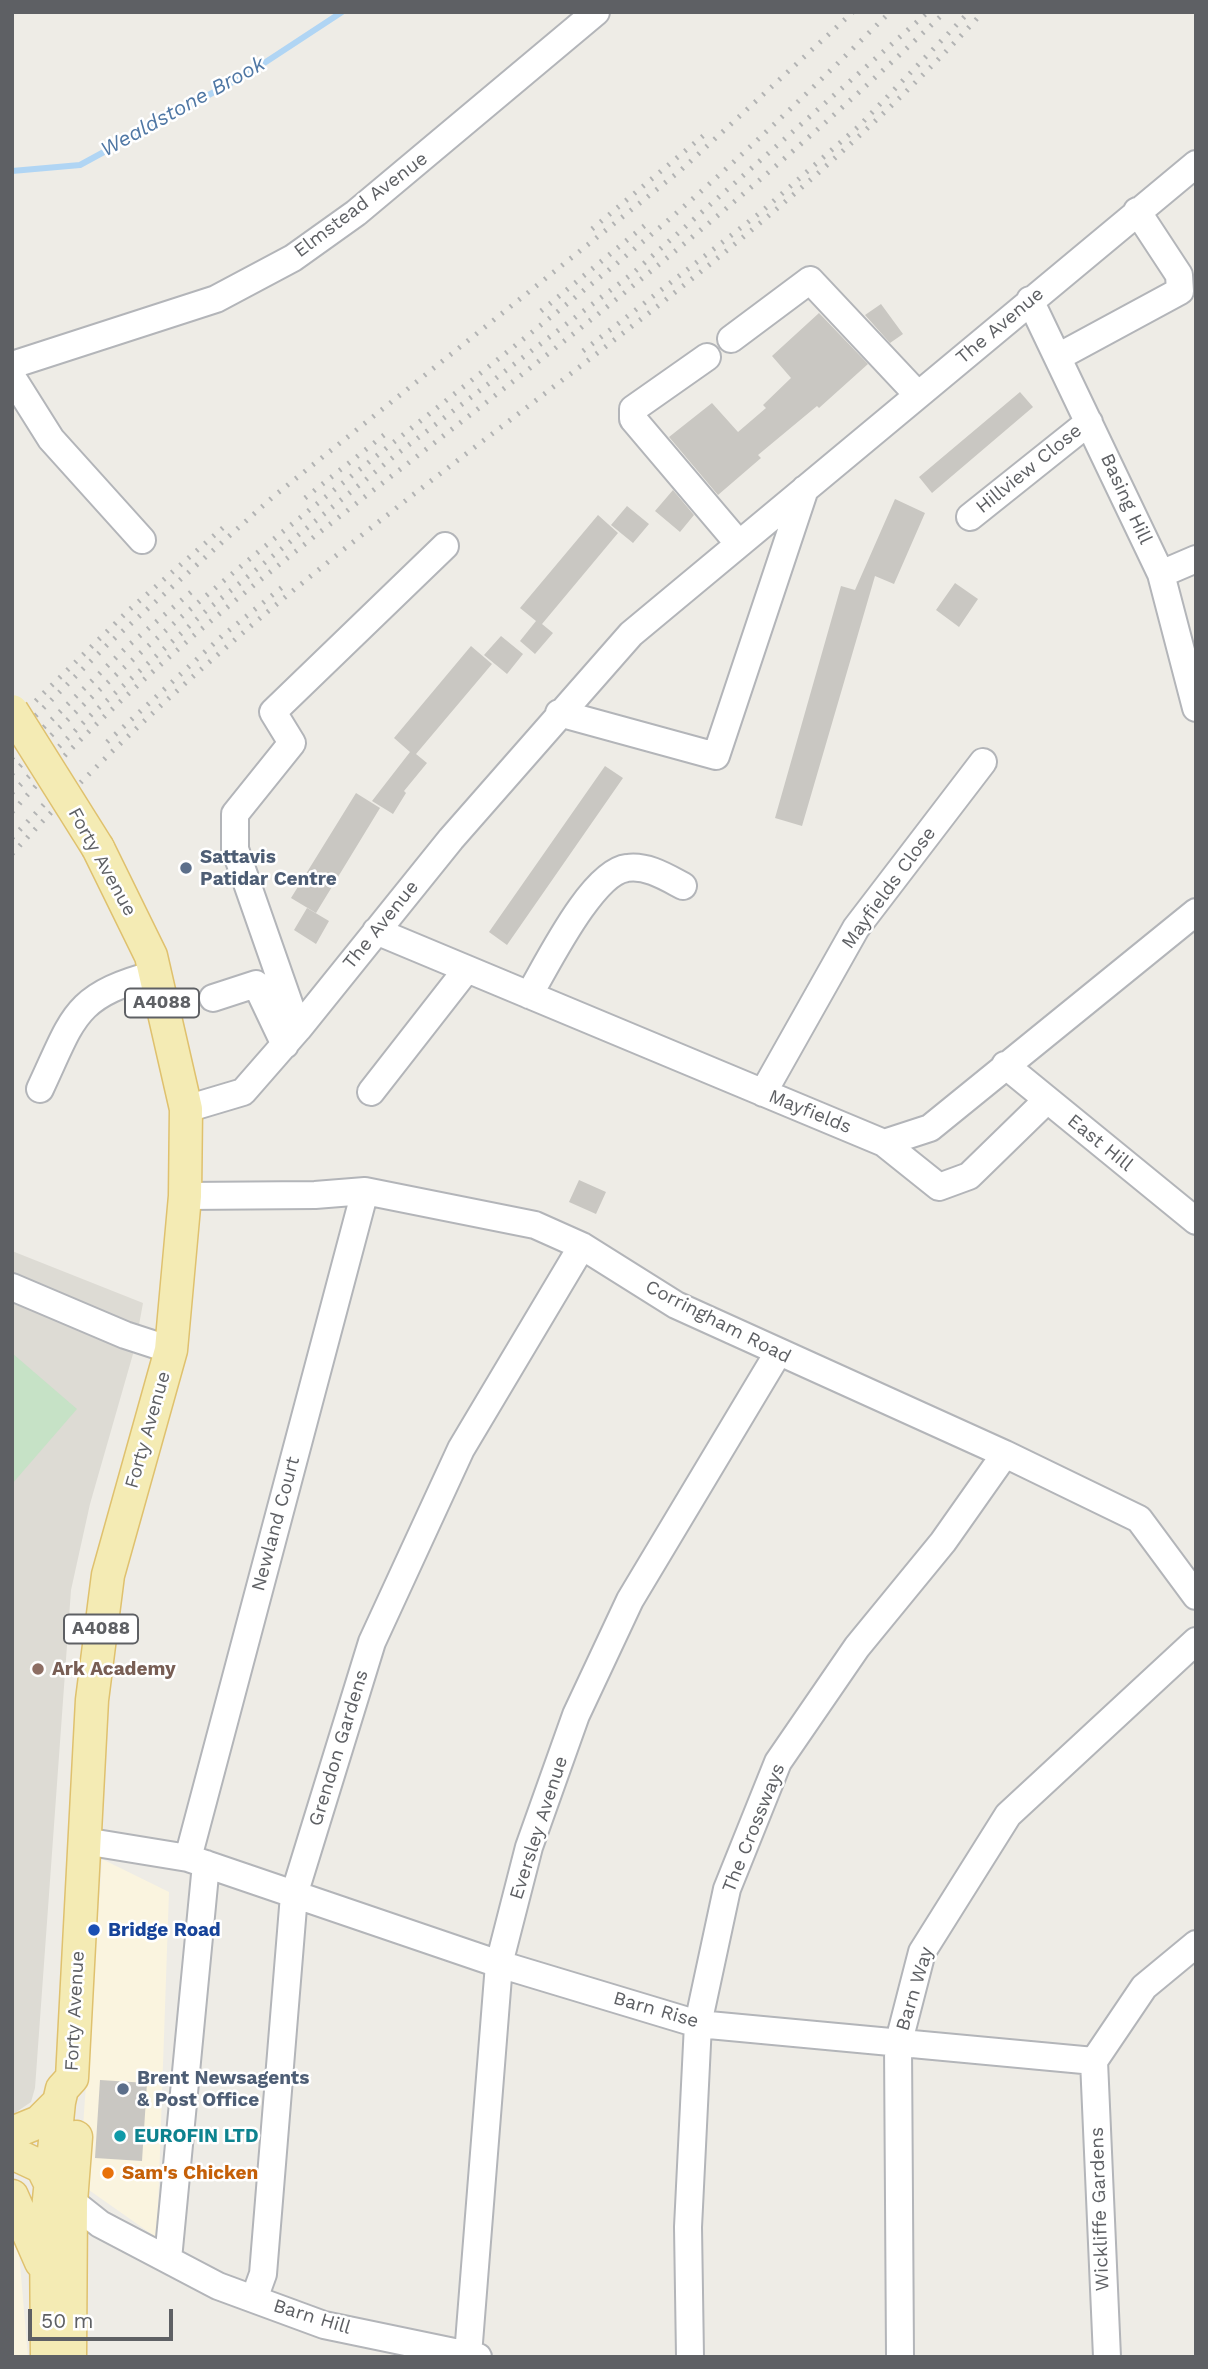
<!DOCTYPE html>
<html>
<head>
<meta charset="utf-8">
<style>
	body { margin:0 }
	#map { position:relative; width:1208px; height:2369px; overflow:hidden; background:#eeece6; font-family:"Work Sans",sans-serif }
	canvas { display:block }
	.frame { position:absolute; inset:0; border:14px solid #5e6064; pointer-events:none }
	.scale { position:absolute; left:28px; top:2309px; width:145px; height:32px; box-sizing:border-box; border:4px solid #5e6064; border-top:0; padding-left:9px; font-size:21px; line-height:24px; white-space:nowrap; color:#5e6064; -webkit-text-stroke:5px #fff; paint-order:stroke }
</style>
</head>
<body>
<div id="map">
<canvas width="1208" height="2369"></canvas>
<div class="frame"></div>
<div class="scale">50 m</div>
</div>
<script>
const c = document.querySelector('canvas').getContext('2d');
c.lineJoin = 'round';
function fillPath(path, color) { c.fillStyle = color; c.fill(path, 'evenodd'); }
function stroke(path, color, width, dash) { c.strokeStyle = color; c.lineWidth = width; c.lineCap = dash ? 'butt' : 'round'; c.setLineDash(dash || []); c.stroke(path); }
function label(font, color, halo, rows, align = 'center') {
  c.font = font + ' "Work Sans",sans-serif'; c.lineWidth = 5; c.setLineDash([]); c.textBaseline = 'middle'; c.strokeStyle = halo; c.fillStyle = color; for (const [text, x, y, turn = 0] of rows) {
    c.save(); c.translate(x, y); c.rotate((+turn || 0) * Math.PI / 180); c.textAlign = isNaN(turn) ? turn : align; if (halo) c.strokeText(text, 0, 0); c.fillText(text, 0, 0); c.restore();
  }
}
fillPath(new Path2D(`
	M102,1859L169,1892L157,2238L79,2183Z
	M12,2219L17,2229L28,2357H12Z`), '#faf4df');
fillPath(new Path2D(`
	M12,1251L143,1303L135,1347L90,1504L71,1590L35,2088L31,2102L12,2115Z`), '#dddbd4');
fillPath(new Path2D(`
	M12,1353L77,1409L12,1484Z`), '#c6e2c6');
stroke(new Path2D(`
	M12,171L80,165L249,73L342,12`), '#b0d5f4', 6);
fillPath(new Path2D(`
	M881,304L903,334L890,343L865,315Z
	M819,313L868,364L819,408L817,406L758,455L761,458L718,495L669,437L712,403L738,432L766,408L763,405L791,378L772,356Z
	M1020,392L1033,407L932,493L919,477Z
	M673,490L694,515L680,532L655,511Z
	M895,499L925,513L894,584L875,576L802,826L775,818L841,586L855,590Z
	M627,506L649,524L633,543L611,525Z
	M598,515L618,533L542,624L553,633L535,654L520,641L536,621L520,608Z
	M955,583L978,599L959,627L936,610Z
	M501,636L523,654L507,674L484,655Z
	M471,646L492,664L416,754L427,763L404,791L406,793L393,814L372,801L410,752L394,738Z
	M605,766L623,778L507,945L489,932Z
	M356,793L380,808L316,913L291,898Z
	M307,908L329,921L316,944L294,930Z
	M579,1180L606,1192L596,1214L569,1202Z
	M100,2080L147,2083L142,2161L95,2158Z`), '#c9c7c2');
const minor = new Path2D(`
	M1030,300L1161,574L1196,708
	M731,339L810,280L918,395
	M707,357L633,409V419L739,544
	M1058,357L1180,291L1179,275L1137,211
	M12,365L216,299L293,258L356,213L596,12
	M12,377L51,439L142,540
	M970,517L1089,422
	M1161,574L1196,559
	M559,713L716,756L805,489
	M376,931L884,1143L930,1128L1196,912
	M529,995C547,965 592,872 627,868C647,865 666,877 683,886
	M213,998L256,984L285,1045
	M298,1029L235,849V814L292,743L273,712L445,546
	M1005,1065L1196,1221
	M40,1089C74,1017 73,996 155,974
	M371,1092L467,969
	M763,1093L856,928L983,762
	M186,1109L243,1092L298,1029L451,839L631,634L1196,164
	M884,1143L939,1187L969,1176L1047,1100
	M185,1196L315,1195L365,1191L535,1225L582,1246L676,1305L1005,1454L1139,1519L1196,1596
	M12,1287L125,1335L171,1350
	M84,1841L188,1858L499,1964L698,2024L1094,2061
	M188,1858L365,1191
	M1094,2061L1107,2357
	M1094,2061L1144,1987L1196,1944
	M61,2193L100,2224L218,2286L324,2325L478,2357
	M168,2259L206,1864
	M254,2299L263,2274L294,1895L372,1642L461,1449L582,1246
	M468,2355L499,1964L529,1847L576,1715L630,1600L778,1353
	M690,2357L688,2227L698,2024L727,1889L778,1762L857,1647L943,1542L1005,1454
	M900,2357L898,2045L922,1952L1008,1815L1196,1641`);
const major = new Path2D(`
	M12,2133L39,2122L59,2102
	M12,2153L42,2167L50,2183
	M12,2196L41,2262
	M47,2357L46,2229L59,2102L62,2089L72,2078L92,1700L108,1575L171,1350L185,1196L186,1109L151,956L98,848
	M70,2357L71,2202L76,2137`);
stroke(minor, '#b3b5b9', 30);
stroke(major, '#dfc16e', 35);
stroke(minor, '#fff', 26);
stroke(major, '#f4ebb4', 32);
stroke(new Path2D(`
	M592,229L710,130
	M541,311L649,222
	M583,351L761,212L859,126L969,12
	M305,498L384,435
	M12,724L130,609L225,526
	M12,739L106,646L274,496L681,170L853,12
	M107,742L222,636L286,584
	M12,758L129,645L197,587
	M12,774C204,581 424,423 633,250C723,175 807,94 890,12
	M12,793L92,714L207,610L397,454L633,273L928,12
	M12,812C148,659 318,534 479,408C640,283 798,153 945,12
	M12,838L52,796
	M12,854C126,730 253,620 386,516C592,354 805,207 983,12`), '#b3b4b4', 5, [2, 9]);
const majorBridge = new Path2D(`
	M12,711L98,848`);
stroke(majorBridge, '#dfc16e', 35, []);
stroke(majorBridge, '#f4ebb4', 32);
for (const [x, y, r, color] of [
	[186,868,7,"#5c6f8a"],
	[38,1669,7,"#8d6e63"],
	[94,1930,7,"#1a4fb4"],
	[123,2089,7,"#5c6f8a"],
	[120,2136,7,"#0f9aa8"],
	[108,2173,7,"#e8710a"]
]) { const dot = new Path2D(); dot.arc(x, y, r, 0, 2 * Math.PI); c.fillStyle = color; c.fill(dot); stroke(dot, '#fff', 2.5); }
for (const [x, y, w] of [
	[162,1003,74],
	[101,1629,74]
]) { const box = new Path2D(); box.roundRect(x - w / 2, y - 14.5, w, 29, 5); c.fillStyle = '#fff'; c.fill(box); stroke(box, '#5e6064', 2); }
label('bold 18px', '#5e6064', null, [
	["A4088",162,1003],
	["A4088",101,1629]
]);
label('19px', '#5e6064', '#fff', [
	["Elmstead Avenue",361,205,-37],
	["The Avenue",1000,326,-40],
	["Hillview Close",1029,469,-39],
	["Basing Hill",1126,499,65],
	["Forty Avenue",102,862,61],
	["Mayfields Close",889,888,-54],
	["The Avenue",381,925,-51],
	["Mayfields",810,1112,22],
	["East Hill",1100,1143,39],
	["Corringham Road",718,1322,27],
	["Forty Avenue",148,1430,-74],
	["Newland Court",276,1524,-75],
	["Grendon Gardens",339,1748,-73],
	["Eversley Avenue",539,1828,-72],
	["The Crossways",754,1828,-68],
	["Barn Way",915,1989,-73],
	["Barn Rise",656,2010,16],
	["Forty Avenue",75,2011,-87],
	["Wickliffe Gardens",1100,2209,-92],
	["Barn Hill",312,2317,17]
]);
label('bold 19px', '#4e5e75', '#fff', [
	["Sattavis",200,857],
	["Patidar Centre",200,879],
	["Brent Newsagents",137,2078],
	["& Post Office",137,2100]
], 'left');
label('bold 19px', '#785e54', '#fff', [
	["Ark Academy",52,1669]
], 'left');
label('bold 19px', '#164399', '#fff', [
	["Bridge Road",108,1930]
], 'left');
label('bold 19px', '#0d838f', '#fff', [
	["EUROFIN LTD",134,2136]
], 'left');
label('bold 19px', '#c56008', '#fff', [
	["Sam's Chicken",122,2173]
], 'left');
label('italic 21px', '#4f77a4', '#fff', [
	["Wealdstone Brook",183,107,-29]
]);
</script>
</body>
</html>
